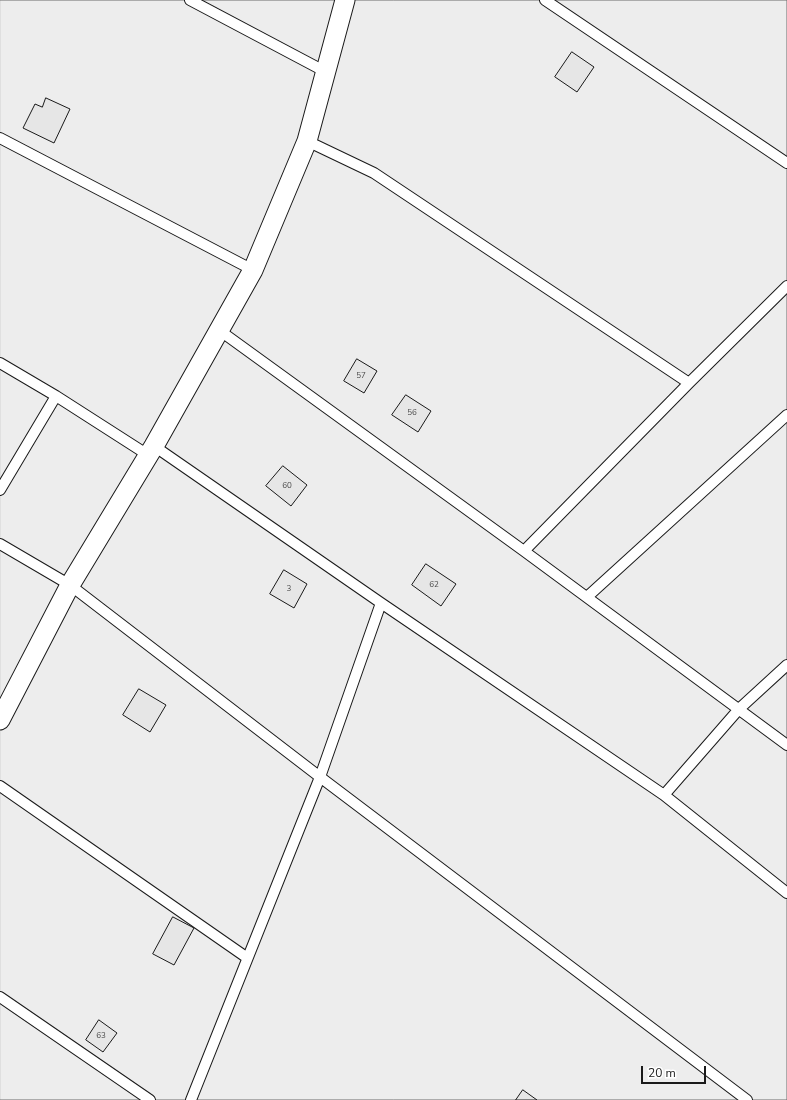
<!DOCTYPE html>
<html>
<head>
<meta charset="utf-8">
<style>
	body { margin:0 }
	#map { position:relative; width:787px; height:1100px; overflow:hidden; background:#fff; font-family:"Nunito Sans",sans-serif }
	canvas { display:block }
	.scale { position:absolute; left:641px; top:1066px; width:65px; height:18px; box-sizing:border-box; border:2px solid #1a1a1a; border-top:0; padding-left:5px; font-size:12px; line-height:14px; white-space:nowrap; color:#1a1a1a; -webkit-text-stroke:3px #fff; paint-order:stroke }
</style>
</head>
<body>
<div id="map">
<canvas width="787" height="1100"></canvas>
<div class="scale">20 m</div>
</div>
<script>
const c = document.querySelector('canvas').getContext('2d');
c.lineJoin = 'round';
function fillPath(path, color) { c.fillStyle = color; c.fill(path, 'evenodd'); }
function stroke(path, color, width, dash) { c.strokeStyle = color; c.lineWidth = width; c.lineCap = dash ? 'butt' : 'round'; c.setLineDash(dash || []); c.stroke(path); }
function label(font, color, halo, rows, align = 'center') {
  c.font = font + ' "Nunito Sans",sans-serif'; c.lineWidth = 3; c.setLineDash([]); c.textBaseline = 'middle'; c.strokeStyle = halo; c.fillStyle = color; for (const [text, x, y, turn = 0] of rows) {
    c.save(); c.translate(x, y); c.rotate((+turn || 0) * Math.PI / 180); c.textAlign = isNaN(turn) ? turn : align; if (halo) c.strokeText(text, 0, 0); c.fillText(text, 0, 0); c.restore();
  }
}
const built = new Path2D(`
	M0,0H787V1100H0Z`);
fillPath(built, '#ededed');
stroke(built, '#6a6a6a', 1);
const building = new Path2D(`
	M572,52L594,67L577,92L555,77Z
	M46,98L70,109L54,143L23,128L35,104L42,107Z
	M357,359L377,371L364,393L344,381Z
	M406,395L431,411L418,432L392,415Z
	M283,466L307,485L291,506L266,486Z
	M426,564L456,584L441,606L412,585Z
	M284,570L307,584L294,608L270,594Z
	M139,689L166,705L150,732L123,715Z
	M173,917L194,928L174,965L153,954Z
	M99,1020L117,1033L103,1052L86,1040Z
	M523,1090L537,1100H516Z`);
fillPath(building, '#e6e6e6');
stroke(building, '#1a1a1a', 1);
const service = new Path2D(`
	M190,0L326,72
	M545,0L787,163
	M0,138L253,270
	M307,141L374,173L689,383
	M219,330L524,551L787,745
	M0,363L56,396L148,455
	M154,446L381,603L664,795L787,893
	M0,490L56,396
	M0,544L70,585L320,777L747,1100
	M524,551L689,383L787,286
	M587,597L787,415
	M0,786L246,957
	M664,795L739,709L787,665
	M0,997L150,1100
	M191,1100L320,777L381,603`);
const minor = new Path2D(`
	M0,720L70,585L154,446L253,270L307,141L345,0`);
stroke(service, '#1a1a1a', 12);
stroke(minor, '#1a1a1a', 21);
stroke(service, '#fff', 10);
stroke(minor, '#fff', 19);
label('8px', '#4d4d4d', null, [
	["57",361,376],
	["56",412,413],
	["60",287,486],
	["62",434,585],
	["3",289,589],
	["63",101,1036]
]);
</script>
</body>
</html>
